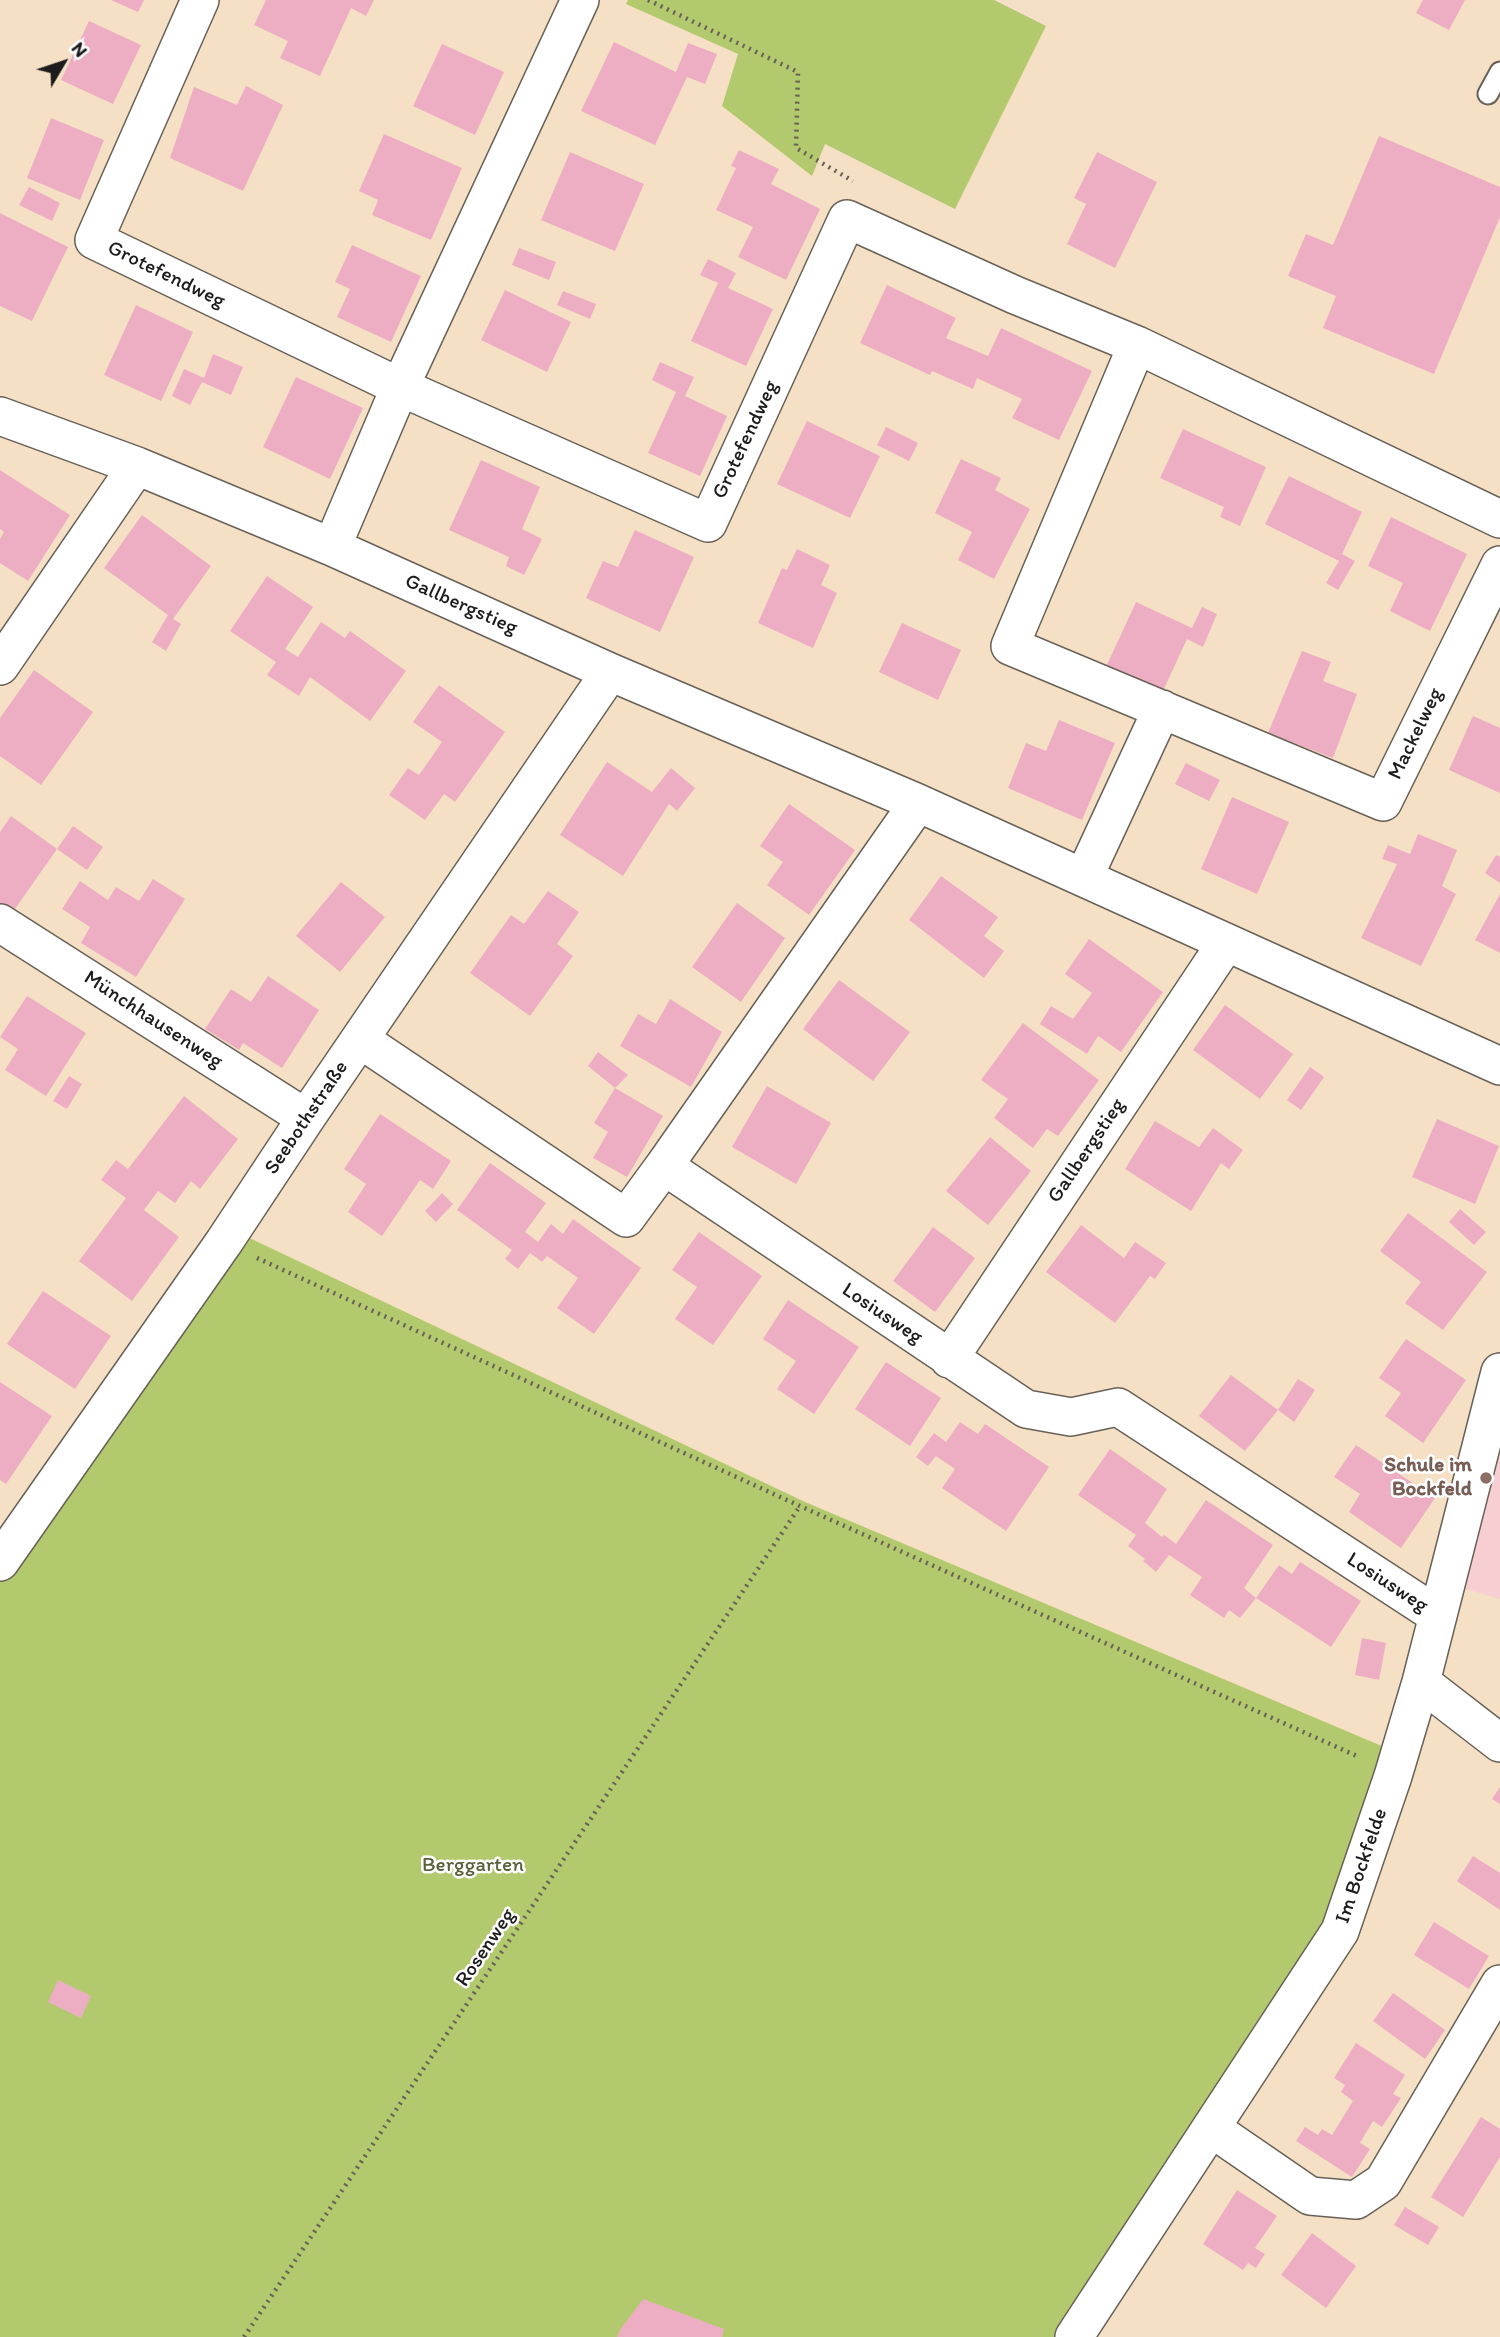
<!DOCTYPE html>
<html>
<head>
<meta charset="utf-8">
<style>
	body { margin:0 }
	#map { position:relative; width:1500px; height:2337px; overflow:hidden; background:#f5e0c5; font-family:Itim,sans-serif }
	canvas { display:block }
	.north { position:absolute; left:28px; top:28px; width:70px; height:70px; -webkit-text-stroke:5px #fff; paint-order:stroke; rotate:51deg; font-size:19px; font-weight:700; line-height:28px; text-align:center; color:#1c1c1c }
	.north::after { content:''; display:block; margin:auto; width:24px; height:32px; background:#1c1c1c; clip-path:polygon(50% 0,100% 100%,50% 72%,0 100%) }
</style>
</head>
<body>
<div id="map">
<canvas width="1500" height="2337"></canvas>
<div class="north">N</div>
</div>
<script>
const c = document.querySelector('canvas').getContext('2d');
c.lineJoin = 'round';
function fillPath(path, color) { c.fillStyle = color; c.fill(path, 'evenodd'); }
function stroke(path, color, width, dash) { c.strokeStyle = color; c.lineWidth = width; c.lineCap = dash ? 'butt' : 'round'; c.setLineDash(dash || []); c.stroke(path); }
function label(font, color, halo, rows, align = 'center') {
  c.font = font + ' Itim,sans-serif'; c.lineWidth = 5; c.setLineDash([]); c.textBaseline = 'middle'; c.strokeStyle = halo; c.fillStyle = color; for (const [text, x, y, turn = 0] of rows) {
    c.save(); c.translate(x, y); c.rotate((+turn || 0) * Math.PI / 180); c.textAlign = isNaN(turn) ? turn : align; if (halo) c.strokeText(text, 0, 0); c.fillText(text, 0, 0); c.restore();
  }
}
fillPath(new Path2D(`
	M1500,1372V1599L1445,1583Z`), '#f7cfd2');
fillPath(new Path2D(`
	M628,0H994L1046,26L955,209L825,144L812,176L722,106L738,54L626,4Z
	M239,1233L805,1502L1403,1755L1366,1879L1062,2337H0V1580Z`), '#b3c96d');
fillPath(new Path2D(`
	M111,0H144L138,12Z
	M266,0H374L366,16L351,8L320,76L280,58L288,41L254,25Z
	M1423,0H1465L1449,30L1416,13Z
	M89,21L141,45L113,104L61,80Z
	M614,42L676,72L688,43L717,54L705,84L687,77L655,145L581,111Z
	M442,44L504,72L475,135L413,106Z
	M246,86L283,105L243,191L170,158L194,87L237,105Z
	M51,118L104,140L80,200L27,178Z
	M384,134L462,168L431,240L372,215L378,200L359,191Z
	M1379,136L1500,187V217L1434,374L1323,328L1336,296L1288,276L1306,234L1333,245Z
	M739,150L779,169L771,184L820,209L786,280L738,257L753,227L716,210L736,168L731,166Z
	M570,152L644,184L615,251L541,220Z
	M1097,152L1157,182L1115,268L1067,244L1086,204L1074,198Z
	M29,187L60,203L52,221L19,205Z
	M0,213L68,247L32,321L0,306Z
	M352,245L421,276L391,342L337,317L350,289L335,282Z
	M519,248L556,262L549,280L512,265Z
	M708,259L736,273L728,288L773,309L746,366L691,341L718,283L700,275Z
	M887,285L956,318L946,338L988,356L1001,328L1092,371L1059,440L1012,418L1022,399L977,378L973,389L932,371L930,375L860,343Z
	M505,290L571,322L547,372L481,340Z
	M563,291L596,304L590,319L557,305Z
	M136,305L193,332L161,401L104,375Z
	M213,354L243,367L231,395L202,382L190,405L172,396L184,369L204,378Z
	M660,362L694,377L685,396L727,416L700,476L648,453L676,392L652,380Z
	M296,377L363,408L330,479L263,447Z
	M807,421L880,456L850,518L777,484Z
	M886,427L918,443L909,461L877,445Z
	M1183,429L1266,467L1240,526L1220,517L1224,507L1160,478Z
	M961,459L1001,478L995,490L1030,509L994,579L958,560L972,532L935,513Z
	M481,460L540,487L522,529L542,539L524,575L506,566L509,557L449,530Z
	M0,470L70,515L28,581L0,563V539L4,532L0,529Z
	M1289,476L1362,512L1342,554L1355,561L1338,590L1326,583L1339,561L1265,524Z
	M142,515L211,566L173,619L181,624L166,651L152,642L168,615L104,568Z
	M1391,517L1467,554L1430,631L1390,611L1403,583L1368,566Z
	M635,530L694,557L660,632L586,598L603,561L618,567Z
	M797,549L830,565L821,585L837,593L813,648L758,623L782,568L787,570Z
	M267,576L313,607L285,649L298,657L321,622L345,638L350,631L406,671L370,721L310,677L299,696L267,675L276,662L230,631Z
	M1136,602L1192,628L1202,607L1217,614L1203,647L1187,639L1162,693L1106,667Z
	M902,623L961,650L938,700L879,672Z
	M1302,651L1331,662L1323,681L1357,694L1333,758L1268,733Z
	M34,670L93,712L41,785L0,756V718Z
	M439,685L505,732L455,802L444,794L425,820L389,795L408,768L419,775L442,742L413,722Z
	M1473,716L1500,728V793L1449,770Z
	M1059,720L1115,743L1082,820L1008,788L1026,743L1046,751Z
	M607,762L652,792L671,768L695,788L677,811L669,804L623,876L560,835Z
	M1186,763L1220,780L1209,801L1175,784Z
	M1232,797L1289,822L1257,894L1201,869Z
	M789,804L855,850L809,915L767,885L783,862L760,846Z
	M11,816L57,849L10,916L0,908V832Z
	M73,826L103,847L87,870L57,849Z
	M1418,834L1457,850L1442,886L1456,894L1421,966L1361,938L1397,864L1382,859L1388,845L1410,854Z
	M1496,855L1500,857V883L1485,873Z
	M941,876L998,917L984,936L1004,951L984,978L909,920Z
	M153,879L185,899L136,977L81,943L90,927L62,909L80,881L108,900L116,887L139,901Z
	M341,882L385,917L340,972L296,936Z
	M548,891L579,912L557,944L573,956L530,1016L470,973L511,915L524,924Z
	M1500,894V953L1475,940Z
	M737,903L785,938L741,1002L692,967Z
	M1089,939L1163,992L1121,1052L1098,1036L1087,1054L1040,1024L1051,1006L1073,1019L1092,993L1065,974Z
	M268,976L319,1010L282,1068L243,1043L239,1050L205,1029L231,989L251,1002Z
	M839,980L910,1032L873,1081L803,1029Z
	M27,996L86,1033L46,1096L5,1070L18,1049L0,1037Z
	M670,999L722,1032L691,1087L620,1046L638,1014L656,1024Z
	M1225,1005L1293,1054L1260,1099L1193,1050Z
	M1023,1023L1099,1080L1058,1136L1047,1129L1033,1148L994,1118L1008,1099L981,1080Z
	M598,1052L628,1075L615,1088L588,1066Z
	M1310,1067L1324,1077L1301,1110L1287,1100Z
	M69,1076L82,1084L67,1109L53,1101Z
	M767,1086L831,1123L796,1184L732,1147Z
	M615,1088L663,1116L627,1177L593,1158L608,1132L594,1123Z
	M184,1096L238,1139L200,1189L191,1181L175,1203L158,1191L144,1210L179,1237L132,1301L79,1261L126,1198L101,1180L116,1160L128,1169Z
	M380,1114L451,1161L433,1189L420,1180L382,1236L348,1212L366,1184L344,1169Z
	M1437,1119L1499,1146L1475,1204L1412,1177Z
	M1155,1121L1199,1147L1213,1128L1243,1150L1229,1169L1221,1163L1191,1211L1125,1169Z
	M990,1137L1031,1171L988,1225L946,1191Z
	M490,1163L546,1203L525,1232L538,1242L551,1224L563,1234L573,1219L641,1268L594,1334L557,1308L578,1278L547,1256L542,1262L530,1253L518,1269L505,1259L512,1250L457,1210Z
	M442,1193L453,1204L436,1222L425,1211Z
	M1460,1209L1486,1232L1474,1245L1449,1222Z
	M1408,1213L1487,1272L1443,1330L1405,1303L1421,1282L1380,1251Z
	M1081,1225L1124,1258L1135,1242L1166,1263L1155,1279L1150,1276L1115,1323L1046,1272Z
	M933,1227L975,1258L935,1312L893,1281Z
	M699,1232L762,1276L713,1345L675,1319L697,1287L672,1270Z
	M43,1291L111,1336L75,1389L7,1344Z
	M788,1300L859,1347L814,1414L777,1389L796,1361L763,1339Z
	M1406,1339L1466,1380L1423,1443L1385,1416L1401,1393L1379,1378Z
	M886,1362L941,1398L910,1446L855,1409Z
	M1231,1375L1278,1410L1245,1451L1199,1416Z
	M1298,1379L1315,1390L1294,1422L1278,1410Z
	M0,1382L52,1416L6,1484L0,1480Z
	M960,1422L978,1434L985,1424L1049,1467L1006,1531L942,1488L955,1469L936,1456L928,1466L916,1457L934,1433L946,1442Z
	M1356,1445L1435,1498L1401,1548L1349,1512L1360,1494L1334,1477Z
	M1110,1449L1167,1489L1145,1523L1162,1537L1164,1535L1176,1544L1206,1500L1273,1545L1244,1588L1256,1598L1240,1618L1229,1610L1224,1618L1190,1595L1202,1577L1169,1555L1156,1572L1143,1561L1145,1559L1128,1546L1136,1535L1078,1495Z
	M1300,1562L1361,1601L1331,1647L1256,1598L1279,1565L1292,1574Z
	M1362,1638L1386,1643L1379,1680L1355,1675Z
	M1500,1787V1804L1492,1799Z
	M1473,1856L1500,1873V1910L1457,1881Z
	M1434,1922L1489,1956L1469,1989L1414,1955Z
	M58,1980L91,1996L81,2018L48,2002Z
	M1393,1993L1445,2030L1425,2059L1373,2021Z
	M1356,2043L1405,2075L1393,2094L1401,2098L1382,2127L1373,2121L1360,2143L1370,2149L1352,2177L1296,2141L1305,2127L1318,2135L1322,2129L1332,2135L1353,2101L1341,2092L1345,2085L1334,2078Z
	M1481,2117L1500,2129V2157L1463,2217L1431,2197Z
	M1237,2190L1277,2216L1255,2248L1265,2254L1256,2268L1248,2263L1243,2270L1203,2244Z
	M1405,2207L1439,2227L1428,2245L1394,2225Z
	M1312,2233L1356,2266L1326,2308L1281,2275Z
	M643,2299L724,2329L722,2337H617L620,2330Z`), '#edaec3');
const lane = new Path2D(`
	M1488,94L1500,72`);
const street = new Path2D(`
	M200,0L94,240L400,387L708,523L847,219L1015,295L1137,345L1500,519
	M1137,345L1010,646L1383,802L1500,565
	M0,416L137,466L332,547L610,672L918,803L1500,1066
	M332,547L400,387L580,0
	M0,666L137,466
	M1084,877L1162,709
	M0,923L306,1118
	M361,1040L626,1218L664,1166L1026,1409L1071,1417L1118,1407L1437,1615
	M664,1166L918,803
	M949,1359L1226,943
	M0,1562L224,1242L306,1118L610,672
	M1421,1682L1500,1743
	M1211,2128L1310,2196L1356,2200L1383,2182L1500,1984
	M1074,2337L1340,1931L1393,1776L1421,1682L1500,1372`);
stroke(lane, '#686157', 23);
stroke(street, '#686157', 40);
stroke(new Path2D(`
	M648,0L798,72L796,148L853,181
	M257,1258L800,1506L1359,1757
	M244,2337L800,1506`), '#686157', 4.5, [2, 5]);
stroke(lane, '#fff', 19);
stroke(street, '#fff', 37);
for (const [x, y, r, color] of [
	[1486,1478,7,"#8d6e63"]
]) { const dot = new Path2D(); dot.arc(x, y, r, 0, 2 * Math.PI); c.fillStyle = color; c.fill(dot); stroke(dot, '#fff', 2.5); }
label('21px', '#1c1c1c', '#fff', [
	["Grotefendweg",166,275,26],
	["Grotefendweg",746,440,-65],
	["Gallbergstieg",461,605,24],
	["Mackelweg",1416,734,-64],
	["Münchhausenweg",153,1020,33],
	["Seebothstraße",307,1118,-56],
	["Gallbergstieg",1087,1151,-56],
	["Losiusweg",882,1314,34],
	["Losiusweg",1387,1583,33],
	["Im Bockfelde",1362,1866,-71],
	["Rosenweg",486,1948,-56]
]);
label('bold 21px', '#785e54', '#fff', [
	["Schule im",1472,1466],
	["Bockfeld",1472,1490]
], 'right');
label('21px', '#58613c', '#fff', [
	["Berggarten",473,1866]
]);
</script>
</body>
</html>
